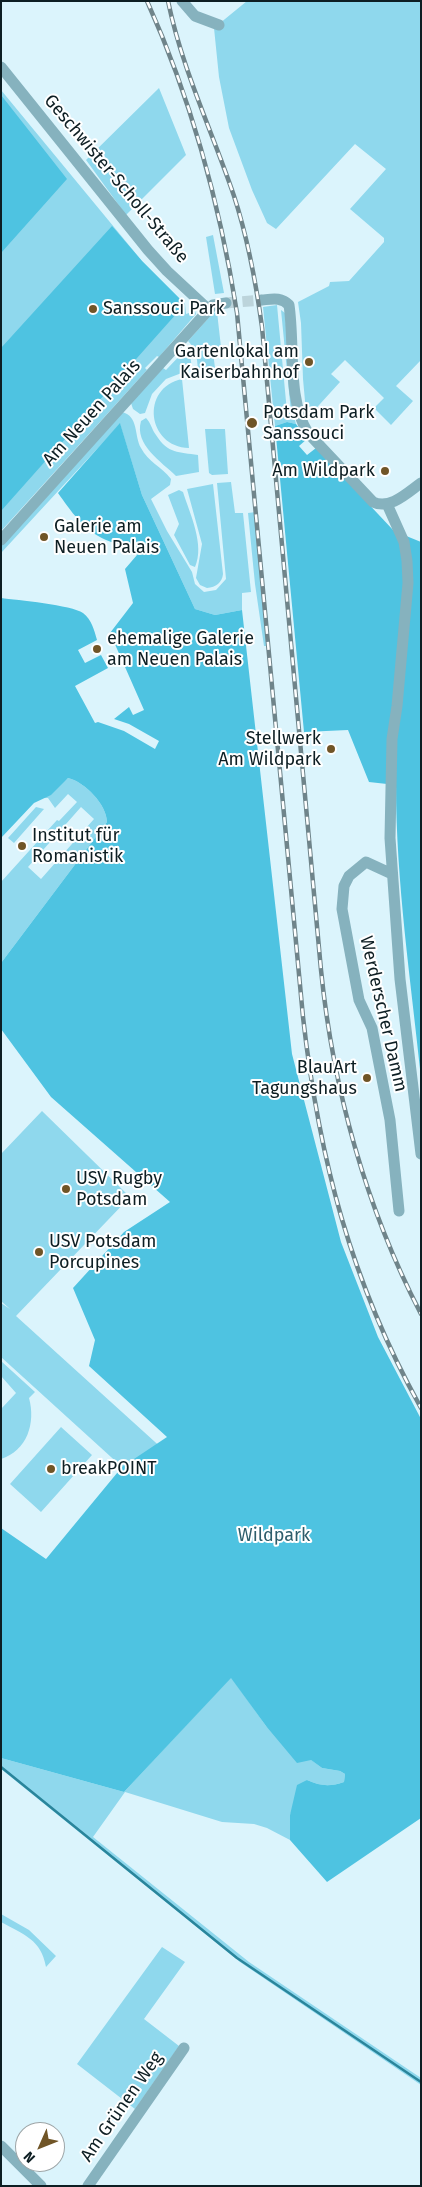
<!DOCTYPE html>
<html>
<head>
<meta charset="utf-8">
<style>
	body { margin:0 }
	#map { position:relative; width:422px; height:2187px; overflow:hidden; background:#dbf4fc; font-family:"Fira Sans",sans-serif }
	canvas { display:block }
	.frame { position:absolute; inset:0; border:2px solid #0d1e23; pointer-events:none }
	.north { position:absolute; left:15px; top:2122px; width:50px; height:50px; box-sizing:border-box; background:#fff; border:1px solid #9ea5a7; border-radius:50%; rotate:226deg; font-size:14px; font-weight:700; line-height:20px; text-align:center; color:#0d1e23 }
	.north::after { content:''; display:block; margin:auto; width:18px; height:22px; background:#705527; clip-path:polygon(50% 0,100% 100%,50% 72%,0 100%) }
</style>
</head>
<body>
<div id="map">
<canvas width="422" height="2187"></canvas>
<div class="frame"></div>
<div class="north">N</div>
</div>
<script>
const c = document.querySelector('canvas').getContext('2d');
c.lineJoin = 'round';
function fillPath(path, color) { c.fillStyle = color; c.fill(path, 'evenodd'); }
function stroke(path, color, width, dash) { c.strokeStyle = color; c.lineWidth = width; c.lineCap = dash ? 'butt' : 'round'; c.setLineDash(dash || []); c.stroke(path); }
function label(font, color, halo, rows, align = 'center') {
  c.font = font + ' "Fira Sans",sans-serif'; c.lineWidth = 4; c.setLineDash([]); c.textBaseline = 'middle'; c.strokeStyle = halo; c.fillStyle = color; for (const [text, x, y, turn = 0] of rows) {
    c.save(); c.translate(x, y); c.rotate((+turn || 0) * Math.PI / 180); c.textAlign = isNaN(turn) ? turn : align; if (halo) c.strokeText(text, 0, 0); c.fillText(text, 0, 0); c.restore();
  }
}
fillPath(new Path2D(`
	M247,1H421V360L396,386L413,401L391,425L374,408L384,398L345,360L331,374L340,382L310,415L306,412L303,379L301,323L298,302L329,286L330,282L349,281L384,242V238L350,209L386,169L355,144L276,229L267,223L252,190L229,128L219,77L214,28Z
	M159,88L186,155L126,215L86,160Z
	M1,90L142,261L185,304L186,314L195,311L196,314L159,357L157,356L145,368L147,370L1,531Z
	M213,235L224,293L215,294L206,237Z
	M277,305L287,412H291L281,310L285,313L293,413L296,424L287,422L275,426L263,307Z
	M217,312L221,347L218,348V351L213,352L215,368L198,370L196,350L188,341L213,313Z
	M185,350L190,354L192,369L166,379L152,394L145,413L140,414L133,409L131,403L163,368L166,370Z
	M182,379L189,448C147,447 140,388 182,379Z
	M122,412C139,416 134,436 141,448C148,462 162,467 171,479L170,485L151,499L167,531L192,572L195,584L204,592L216,590L226,579L217,483L231,482L235,513H243L251,592L242,593V610L215,615L195,609L142,495L120,424L1,553V546Z
	M146,418C151,423 152,430 156,435C168,454 179,452 198,455L199,472L176,476C162,462 134,445 141,421Z
	M205,429H225L228,474L212,475L209,473Z
	M213,484L223,574C222,583 216,587 207,588L200,585L196,578L202,544L187,489Z
	M179,490L183,492C190,514 205,545 195,567L190,565L174,535L179,524L168,495Z
	M256,512L267,646H264L255,584L248,513Z
	M68,778C85,782 107,805 107,822L1,963V882L57,820L59,821L77,802L68,794L55,808L48,798H43ZM81,807L94,819L41,879L28,867Z
	M36,807L44,809L14,843L8,838Z
	M42,1111L130,1197L16,1316L421,1683L122,1467L1,1357V1303L10,1309L1,1301V1154Z
	M1,1361L35,1392L29,1398C36,1423 27,1451 1,1459V1409L16,1393L1,1376Z
	M61,1427L92,1455L41,1512L10,1484Z
	M231,1677L266,1726L322,1768L340,1771L345,1774L344,1782C329,1787 321,1786 307,1780L290,1815V1840L267,1828L254,1824L222,1822L125,1792L93,1837L249,1962L421,2078V2085L240,1962L1,1769V1758L124,1792Z
	M1,1914L29,1930L56,1956L46,1967C41,1939 24,1935 1,1922Z
	M162,1947L185,1962L144,2019L179,2046L135,2109L77,2064Z`), '#8fd8ed');
fillPath(new Path2D(`
	M1,95L67,179L1,253Z
	M112,226L142,261L185,304L1,511V348Z
	M287,422L296,424L307,439L299,446L307,455L316,448L394,531L421,542V1078C411,981 396,883 396,785L369,782L348,730L304,732L275,426Z
	M120,423L142,495L195,609L215,615L242,610L292,1054L341,1242L378,1337L421,1419V1818L327,1882L290,1840V1815L297,1785L307,1780C321,1786 329,1787 344,1782L345,1774L340,1771L322,1768L311,1760L297,1763L266,1726L231,1678L124,1792L1,1758V1528L46,1559L122,1467L167,1437L89,1366L95,1340L73,1288L124,1232L170,1202L51,1097L1,1029V963L107,822C107,805 85,782 68,778L51,795L34,803L1,838V598C17,600 72,605 83,613C92,620 94,630 97,640L78,650L85,663L101,655L108,668L75,686L95,723L98,722L124,731L155,749L159,741L129,724L114,719L129,707L133,715L144,710L110,633L133,603L125,569L137,555C124,543 121,546 106,540C83,530 71,511 58,493Z`), '#4ec3e1');
stroke(new Path2D(`
	M1,1767L237,1958L421,2082`), '#2a859b', 2.5);
stroke(new Path2D(`
	M226,303L262,300`), '#bcd4db', 11, [11, 5.5]);
stroke(new Path2D(`
	M182,1L195,16L219,25
	M1,67L148,250L167,271L209,310
	M262,300C273,299 281,297 289,305C295,345 287,400 308,433L373,502C390,510 407,493 421,483
	M387,504L404,542L407,561L408,583L397,706L392,739L390,838L400,979L421,1154
	M1,540L213,305L226,303
	M392,874L366,862L349,876L344,886L342,909L359,1000L372,1028L390,1120L399,1211
	M1,2146L41,2186
	M88,2186L184,2048`), '#86b2be', 11);
const rail = new Path2D(`
	M147,1C192,101 220,205 237,313L303,1017C319,1159 351,1282 421,1408
	M168,1C182,69 212,131 234,196C248,239 256,283 262,327L321,970C333,1089 366,1208 421,1314`);
stroke(rail, '#6f848a', 4.5);
stroke(rail, '#fff', 2.5, [8]);
for (const [x, y, r, color] of [
	[93,309,5,"#705527"],
	[309,362,5,"#705527"],
	[252,423,6,"#705527"],
	[385,471,5,"#705527"],
	[44,537,5,"#705527"],
	[97,649,5,"#705527"],
	[331,749,5,"#705527"],
	[22,846,5,"#705527"],
	[367,1078,5,"#705527"],
	[66,1189,5,"#705527"],
	[39,1252,5,"#705527"],
	[51,1469,5,"#705527"]
]) { const dot = new Path2D(); dot.arc(x, y, r, 0, 2 * Math.PI); c.fillStyle = color; c.fill(dot); stroke(dot, '#fff', 2); }
label('18px', '#0d1e23', '#fff', [
	["Geschwister-Scholl-Straße",116,179,50],
	["Am Neuen Palais",92,413,-48],
	["Werderscher Damm",383,1014,77],
	["Am Grünen Weg",122,2107,-55]
]);
label('18px', '#0d1e23', '#fff', [
	["Sanssouci Park",103,309],
	["Gartenlokal am",299,352,"right"],
	["Kaiserbahnhof",299,373,"right"],
	["Potsdam Park",263,413],
	["Sanssouci",263,434],
	["Am Wildpark",375,471,"right"],
	["Galerie am",54,527],
	["Neuen Palais",54,548],
	["ehemalige Galerie",107,639],
	["am Neuen Palais",107,660],
	["Stellwerk",321,739,"right"],
	["Am Wildpark",321,760,"right"],
	["Institut für",32,836],
	["Romanistik",32,857],
	["BlauArt",357,1068,"right"],
	["Tagungshaus",357,1089,"right"],
	["USV Rugby",76,1179],
	["Potsdam",76,1200],
	["USV Potsdam",49,1242],
	["Porcupines",49,1263],
	["breakPOINT",61,1469]
], 'left');
label('18px', '#2d5d6b', '#fff', [
	["Wildpark",274,1536]
]);
</script>
</body>
</html>
